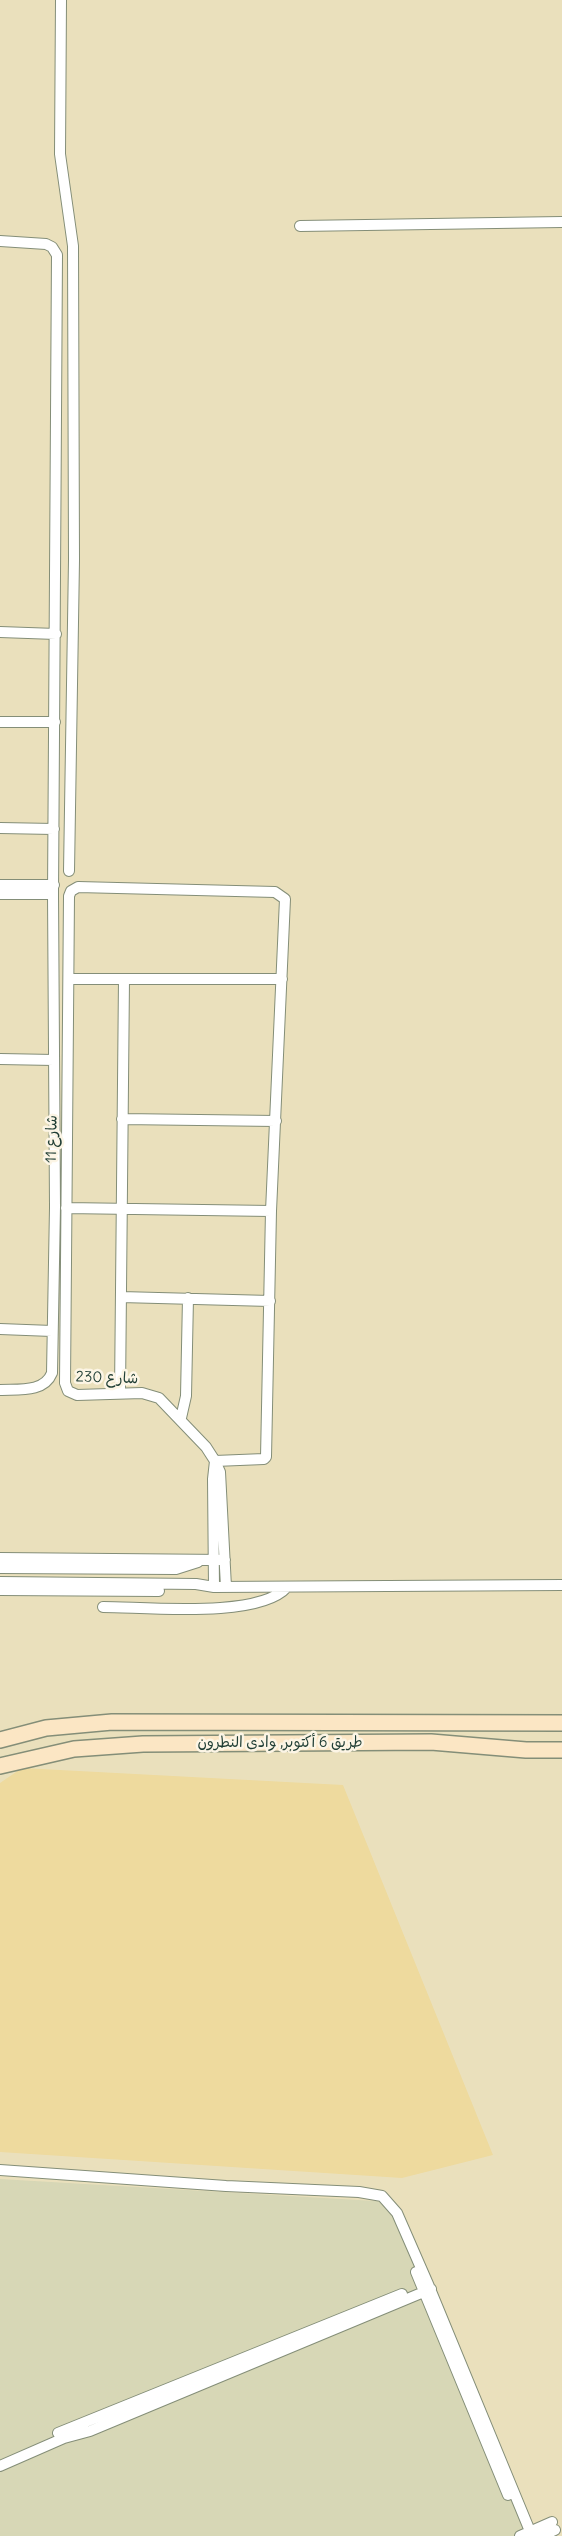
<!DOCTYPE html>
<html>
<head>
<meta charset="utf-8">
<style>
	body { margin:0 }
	canvas { display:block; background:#eae0bc }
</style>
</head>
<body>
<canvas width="562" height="2536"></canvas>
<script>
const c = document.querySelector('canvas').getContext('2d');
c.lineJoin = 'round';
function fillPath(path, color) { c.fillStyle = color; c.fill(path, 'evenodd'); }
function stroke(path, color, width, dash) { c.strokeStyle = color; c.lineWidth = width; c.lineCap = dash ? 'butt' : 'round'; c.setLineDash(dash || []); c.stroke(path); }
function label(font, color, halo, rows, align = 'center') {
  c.font = font + ' Delius,"Playpen Sans Arabic",sans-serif'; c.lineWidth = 5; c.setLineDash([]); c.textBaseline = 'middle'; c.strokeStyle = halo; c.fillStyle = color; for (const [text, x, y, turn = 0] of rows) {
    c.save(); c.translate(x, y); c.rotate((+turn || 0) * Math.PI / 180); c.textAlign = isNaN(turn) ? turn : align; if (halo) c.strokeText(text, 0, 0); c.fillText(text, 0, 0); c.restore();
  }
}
fillPath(new Path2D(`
	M0,2179L392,2202L529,2536H0Z`), '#d7d7b6');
fillPath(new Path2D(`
	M22,1768L343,1785L493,2155L402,2178L0,2152V1783Z`), '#eeda9e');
const street = new Path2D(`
	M61,0L60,154L73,246L74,560L69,871
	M300,226L562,222
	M0,241L46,244L52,247L57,255L53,894L55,1207L52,1373C44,1393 18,1389 0,1390
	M0,632L56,634
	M0,722H55
	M0,828L54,829
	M0,885H54
	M0,894H53
	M69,979H282
	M0,1059L54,1060
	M122,1119L276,1121
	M66,1208L271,1211
	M121,1297L270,1301
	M0,1329L52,1331
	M120,1393L124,979
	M181,1418L186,1396L188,1298
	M215,1461L264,1459L266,1457L271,1211L285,899L275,892L78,887L71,891L69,896L65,1383L68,1391L77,1395L142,1393L159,1398L206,1447L215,1461L220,1472L226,1587
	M0,1558L225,1560
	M0,1568L176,1569L198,1562
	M0,1582L196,1584L214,1587L562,1585
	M214,1587L213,1479L215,1461
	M0,1590L159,1591
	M103,1607C145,1607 259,1619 287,1587
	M0,2170L226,2186L359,2192L382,2196L397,2213L428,2284L532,2536
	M416,2272L508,2495
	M58,2433L402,2294
	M0,2466L64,2438L90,2431L431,2289
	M520,2536L552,2522
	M541,2536L555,2530`);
const secondary = new Path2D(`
	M0,1740L46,1728L112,1722L562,1723
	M0,1766L74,1749L143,1744L431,1742L526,1750H562`);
stroke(street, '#848e78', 12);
stroke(secondary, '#848e78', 18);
stroke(street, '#fff', 10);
stroke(secondary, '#fbe6c4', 15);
label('15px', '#1f3d34', '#fcf5e5', [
	["شارع 11",52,1139,-89],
	["شارع 230",107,1378,2],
	["طريق 6 أكتوبر, وادى النطرون",280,1743]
]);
</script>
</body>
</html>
